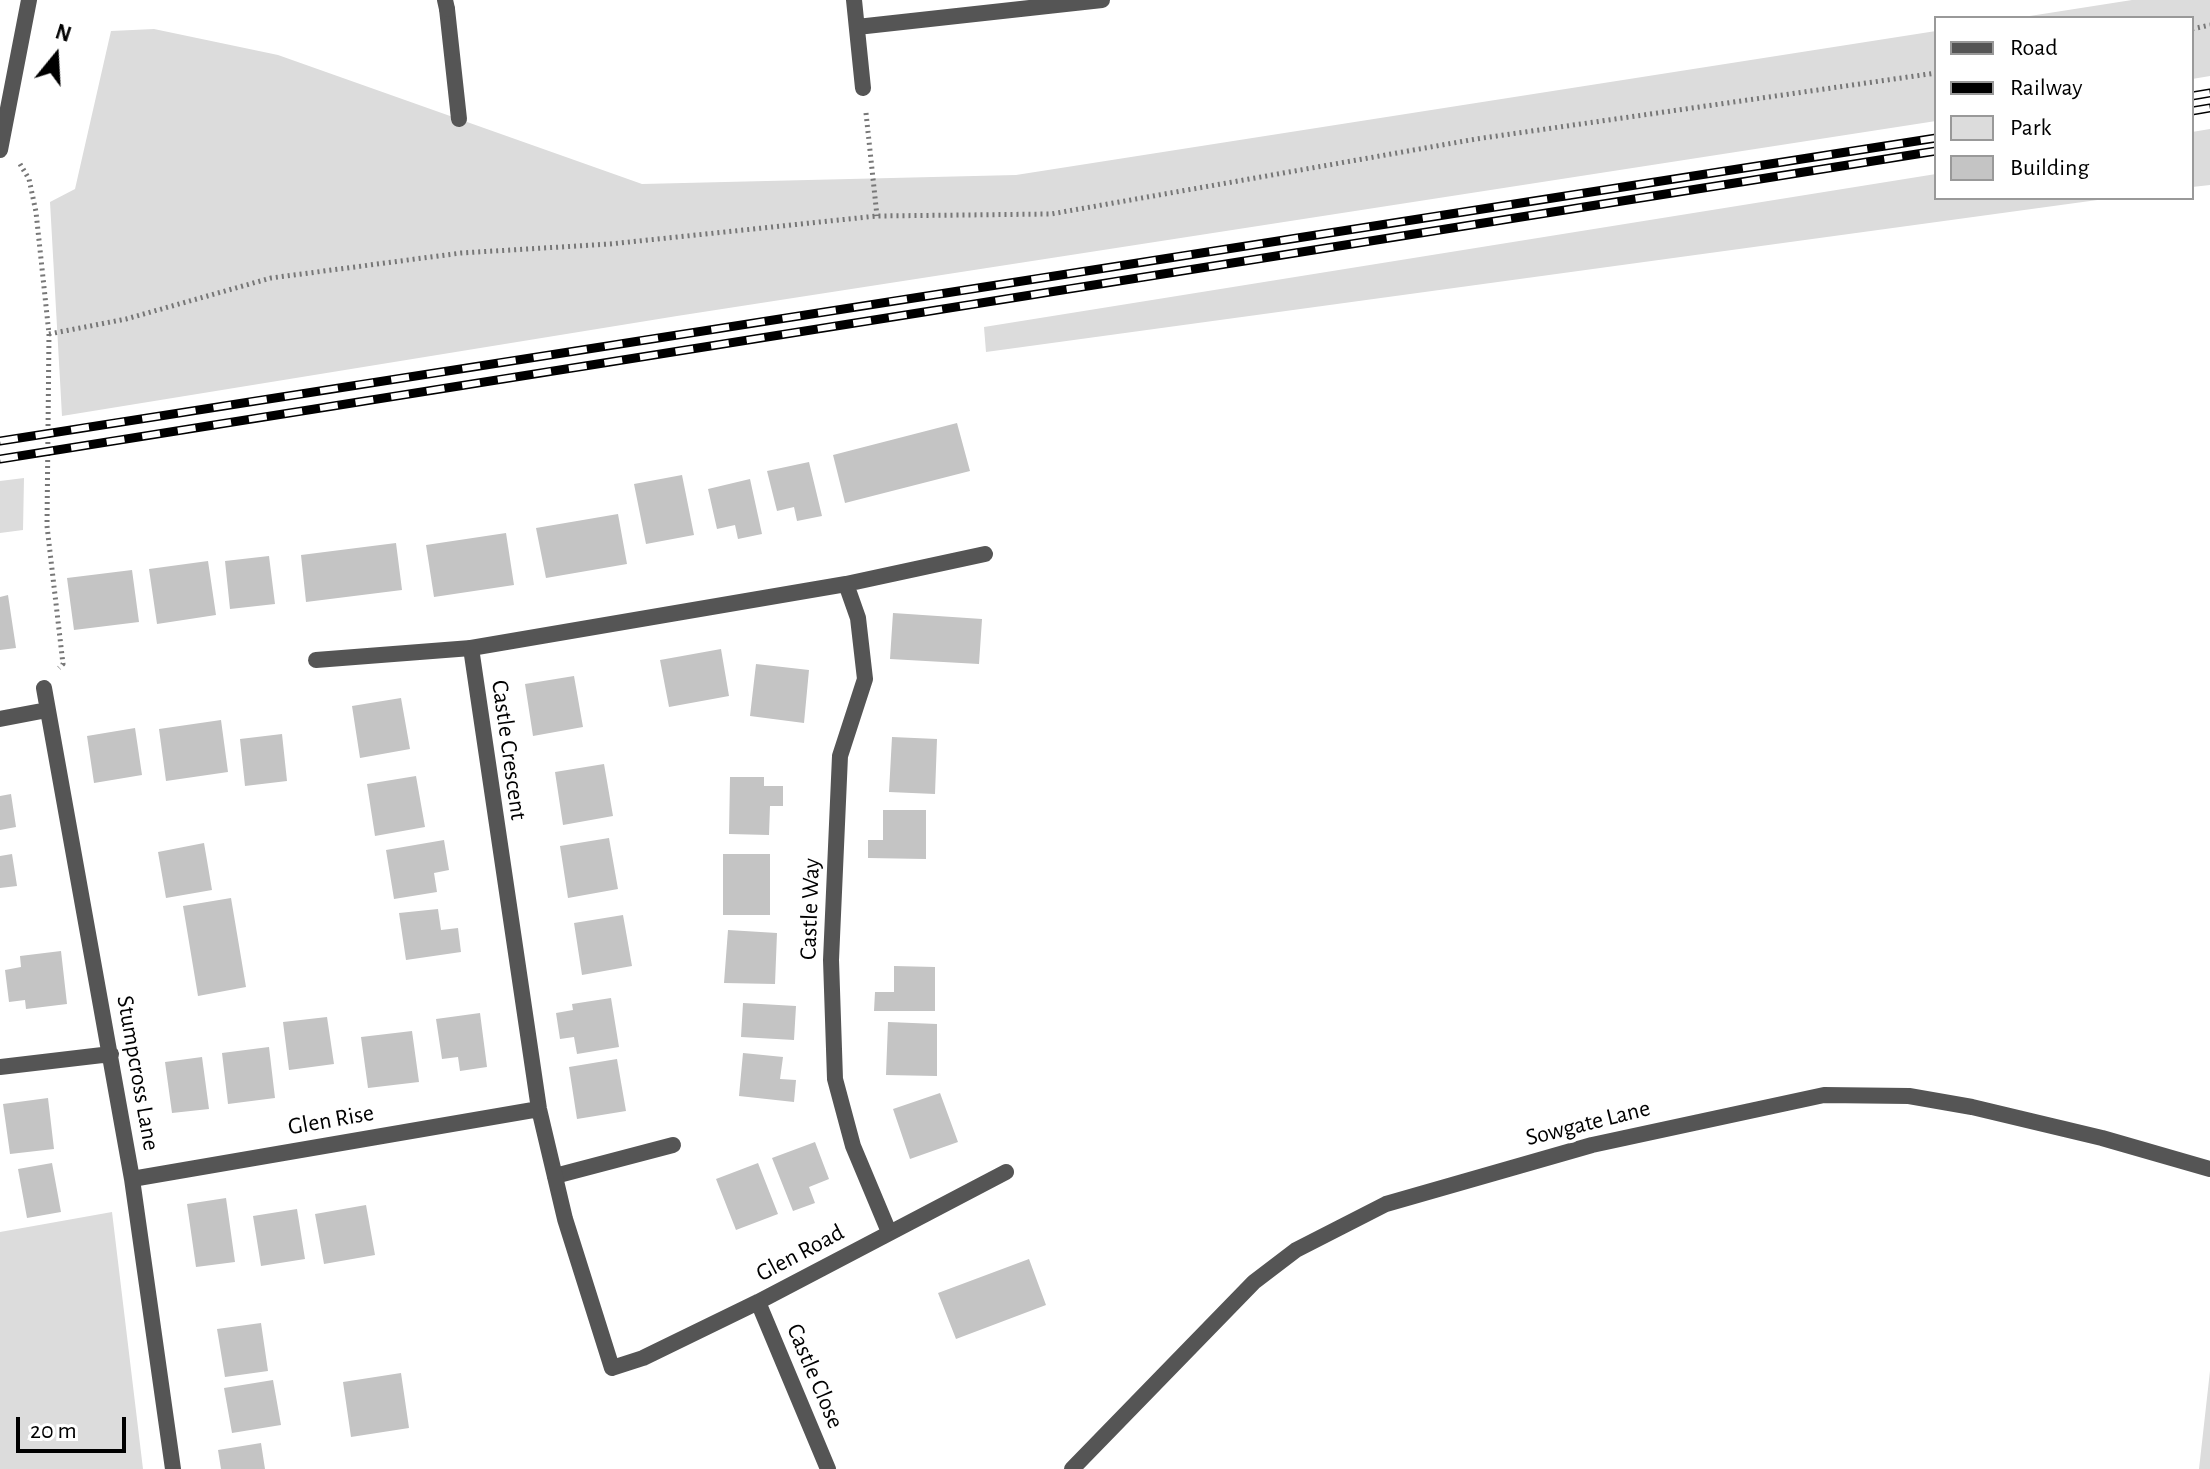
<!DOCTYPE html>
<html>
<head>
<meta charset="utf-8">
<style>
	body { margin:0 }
	#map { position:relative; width:2210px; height:1469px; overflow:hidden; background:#fff; font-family:"Alegreya Sans",sans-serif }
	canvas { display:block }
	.legend { position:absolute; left:1934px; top:16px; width:260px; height:184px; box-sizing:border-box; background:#fff; border:2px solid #999; margin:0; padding:10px 14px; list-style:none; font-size:24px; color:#000 }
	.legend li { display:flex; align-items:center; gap:16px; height:40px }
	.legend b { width:40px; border:2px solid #999 }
	.north { position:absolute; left:16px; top:16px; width:80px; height:80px; -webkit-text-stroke:6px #fff; paint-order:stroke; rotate:18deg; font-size:22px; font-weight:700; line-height:32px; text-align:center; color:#000 }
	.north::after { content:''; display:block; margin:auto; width:28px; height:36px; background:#000; clip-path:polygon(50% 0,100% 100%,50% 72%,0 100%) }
	.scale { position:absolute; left:16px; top:1417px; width:110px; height:36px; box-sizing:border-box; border:4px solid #000; border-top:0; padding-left:10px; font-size:24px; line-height:28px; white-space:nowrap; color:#000; -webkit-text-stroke:6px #fff; paint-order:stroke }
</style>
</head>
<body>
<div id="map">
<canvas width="2210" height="1469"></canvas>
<ul class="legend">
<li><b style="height:10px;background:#555"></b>Road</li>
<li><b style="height:10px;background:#000"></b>Railway</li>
<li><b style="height:22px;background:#dcdcdc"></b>Park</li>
<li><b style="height:22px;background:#c4c4c4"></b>Building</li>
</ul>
<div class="north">N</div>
<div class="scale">20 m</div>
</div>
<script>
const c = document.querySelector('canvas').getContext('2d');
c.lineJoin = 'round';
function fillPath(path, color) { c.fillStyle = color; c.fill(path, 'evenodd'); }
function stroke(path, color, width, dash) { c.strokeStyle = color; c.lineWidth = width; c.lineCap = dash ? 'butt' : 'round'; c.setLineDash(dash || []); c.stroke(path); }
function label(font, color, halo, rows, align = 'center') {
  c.font = font + ' "Alegreya Sans",sans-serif'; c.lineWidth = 7; c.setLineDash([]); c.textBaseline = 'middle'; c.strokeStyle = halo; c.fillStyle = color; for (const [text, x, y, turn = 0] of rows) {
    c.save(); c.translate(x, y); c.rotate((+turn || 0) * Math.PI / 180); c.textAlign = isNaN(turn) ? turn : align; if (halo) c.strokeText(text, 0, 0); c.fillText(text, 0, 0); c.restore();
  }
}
fillPath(new Path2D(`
	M2132,0H2210V76L2192,79V18H2017Z
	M154,29L278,55L642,184L1016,175L1936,31V121L677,316L62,416L50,202L75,189L111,31Z
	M2210,129V185L2192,187V132Z
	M1936,174V198H2112L986,352L984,327Z
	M24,478L23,530L0,533V481Z
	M112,1212L143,1469H0V1232Z
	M2210,1371V1469H2199Z`), '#dcdcdc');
fillPath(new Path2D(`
	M957,423L970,471L845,503L833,455Z
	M809,462L822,516L797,521L794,507L777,511L767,471Z
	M682,475L694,535L646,544L634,484Z
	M750,479L762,534L738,539L735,525L717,529L708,489Z
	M618,514L627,564L546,578L536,528Z
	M506,533L514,585L434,597L426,545Z
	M396,543L402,590L306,602L301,555Z
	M269,556L275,604L230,609L225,561Z
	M208,561L216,615L157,624L149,569Z
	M132,570L139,622L74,630L67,578Z
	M8,595L16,648L0,650V597Z
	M893,613L982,619L979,664L890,659Z
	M721,649L729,696L669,707L660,660Z
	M756,664L809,670L804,723L750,716Z
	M574,676L583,727L533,736L525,684Z
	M401,698L410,749L360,758L352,706Z
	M221,720L228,772L166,781L159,729Z
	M135,728L142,775L94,783L87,736Z
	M282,734L287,781L245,786L240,739Z
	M892,737L937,739L935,794L889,792Z
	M604,764L613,816L563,825L555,772Z
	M416,776L425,827L375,836L367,784Z
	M730,777H764V786H783V806H770L769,835L729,834Z
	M11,794L16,827L0,830V796Z
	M883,810H926V859L868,858V840H883Z
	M609,838L618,889L568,898L560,846Z
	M444,840L449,870L434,873L437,892L394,899L386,850Z
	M204,843L212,890L166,898L158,852Z
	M12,854L17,886L0,888V856Z
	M723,854H770V915H723Z
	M231,898L246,987L198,996L183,906Z
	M438,909L441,930L458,928L461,952L406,960L399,913Z
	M623,915L632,966L582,975L574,923Z
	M728,930L777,933L775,984L724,983Z
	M61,951L67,1004L26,1009L25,1000L9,1002L5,970L21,967L20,956Z
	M894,966L935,967V1011H874L875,992H894Z
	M611,998L619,1047L577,1054L574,1037L560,1039L556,1013L573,1010L572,1004Z
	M743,1003L796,1006L794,1040L741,1037Z
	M480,1013L487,1067L460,1071L458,1057L442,1059L436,1019Z
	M327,1017L334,1064L289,1070L283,1022Z
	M888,1022L937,1024V1076L886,1075Z
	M412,1031L419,1082L368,1088L361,1037Z
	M269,1047L275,1098L228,1104L222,1053Z
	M743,1053L783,1057L780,1079L796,1080L794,1102L739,1096Z
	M202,1057L209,1109L172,1113L165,1062Z
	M617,1059L626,1111L577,1119L569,1067Z
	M940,1093L958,1142L910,1159L893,1109Z
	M48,1098L54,1149L10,1154L3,1104Z
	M815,1142L829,1179L809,1187L815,1203L793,1211L772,1158Z
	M52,1163L61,1212L27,1218L18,1169Z
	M758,1163L778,1214L736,1230L716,1179Z
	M226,1198L235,1262L196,1267L187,1204Z
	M366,1205L375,1255L324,1264L315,1214Z
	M297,1209L305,1259L261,1266L253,1216Z
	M1029,1259L1046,1305L956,1339L938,1293Z
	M261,1323L268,1371L225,1377L217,1329Z
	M401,1373L409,1428L351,1437L343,1382Z
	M273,1380L281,1425L232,1433L224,1388Z
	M261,1443L265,1469H221L218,1450Z`), '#c4c4c4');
stroke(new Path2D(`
	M2192,29L2210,25
	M866,113L877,216
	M20,164L29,179L36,212L49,334L47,526L63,664L59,668
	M49,334L126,319L271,278L461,253L610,244L877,216L1051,214L1476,139L1936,73`), '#777', 5, [2, 4]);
stroke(new Path2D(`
	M447,9L459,119
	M316,660L471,648
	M555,1176L673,1145`), '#555', 16);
stroke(new Path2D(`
	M445,0L447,9
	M854,0L863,88
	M857,27L1102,0
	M0,150L29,0
	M985,554L846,584L471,648L539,1109L565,1219L612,1368L643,1358L758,1302L1006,1172
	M846,584L858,618L865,679L840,756L831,960L835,1079L853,1146L889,1232
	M44,688L132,1179L173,1469
	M0,719L47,710
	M0,1067L111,1054
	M132,1179L539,1109
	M758,1302L828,1469
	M1072,1469L1254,1282L1296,1250L1386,1204L1592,1145L1824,1095L1909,1096L1972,1107L2102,1138L2210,1169`), '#555', 16);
const rail = new Path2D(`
	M2192,96L2210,93
	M2192,111L2210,108
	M0,441L1936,138
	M0,459L1936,151`);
stroke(rail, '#000', 9);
stroke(rail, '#fff', 6, [18]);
label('24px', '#000', '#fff', [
	["Castle Crescent",509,750,82],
	["Castle Way",810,909,-88],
	["Stumpcross Lane",138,1073,80],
	["Glen Rise",331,1120,-10],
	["Sowgate Lane",1588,1123,-14],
	["Glen Road",800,1253,-28],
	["Castle Close",815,1376,67]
]);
</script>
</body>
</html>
